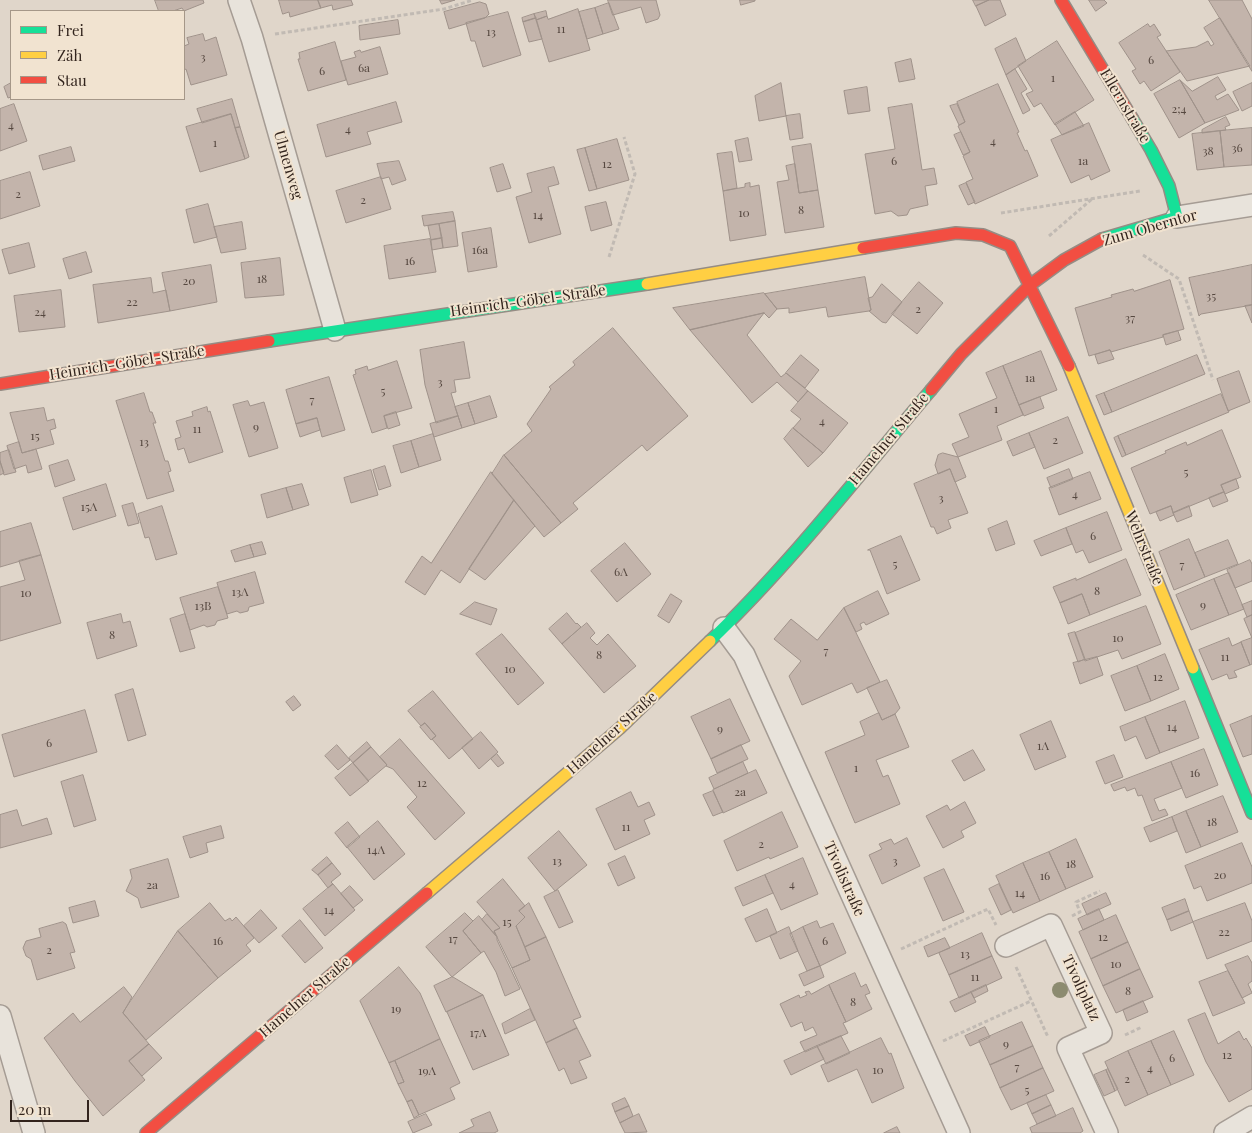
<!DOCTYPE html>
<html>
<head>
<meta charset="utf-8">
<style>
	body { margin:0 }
	#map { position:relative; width:1252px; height:1133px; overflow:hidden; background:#e0d6ca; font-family:"Playfair Display",serif }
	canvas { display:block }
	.legend { position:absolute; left:10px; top:10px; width:175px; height:90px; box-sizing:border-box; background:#f1e3d0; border:1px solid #a59788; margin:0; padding:6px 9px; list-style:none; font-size:15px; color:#32241d }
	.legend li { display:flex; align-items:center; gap:10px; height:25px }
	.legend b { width:25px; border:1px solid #a59788 }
	.scale { position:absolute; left:10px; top:1100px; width:79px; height:22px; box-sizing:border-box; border:2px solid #32241d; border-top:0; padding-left:6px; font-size:15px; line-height:18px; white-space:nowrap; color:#32241d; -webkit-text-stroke:4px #f1e3d0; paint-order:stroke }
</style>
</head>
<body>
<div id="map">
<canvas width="1252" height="1133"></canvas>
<ul class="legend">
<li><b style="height:6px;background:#16e098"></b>Frei</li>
<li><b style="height:6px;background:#ffcf43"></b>Zäh</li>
<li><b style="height:6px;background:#f24e42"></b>Stau</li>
</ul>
<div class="scale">20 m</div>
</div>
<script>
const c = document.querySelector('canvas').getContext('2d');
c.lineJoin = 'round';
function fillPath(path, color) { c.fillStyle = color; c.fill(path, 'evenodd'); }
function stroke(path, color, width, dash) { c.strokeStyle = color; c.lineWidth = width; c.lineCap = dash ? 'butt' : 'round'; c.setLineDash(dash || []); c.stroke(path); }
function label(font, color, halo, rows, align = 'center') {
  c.font = font + ' "Playfair Display",serif'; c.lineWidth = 4; c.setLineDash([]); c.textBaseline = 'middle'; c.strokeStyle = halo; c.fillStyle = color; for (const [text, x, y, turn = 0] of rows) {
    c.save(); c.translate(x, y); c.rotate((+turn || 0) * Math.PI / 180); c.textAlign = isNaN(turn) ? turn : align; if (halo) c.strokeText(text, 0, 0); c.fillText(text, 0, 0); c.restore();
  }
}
const building = new Path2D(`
	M155,0H203L204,3L184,11L182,8L173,11H159Z
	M279,0H318L321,8L290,17L289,12L283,14Z
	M318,0H351L353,5L333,10L332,5L321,8Z
	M440,0H455L442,4Z
	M608,0H656L660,15L658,19L646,23L641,7L613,15Z
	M740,0H755V1L741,5Z
	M973,0H989L976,6Z
	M989,0H1000L1006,15L985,26L976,6Z
	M1089,0H1104L1107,3L1096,11Z
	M1209,0H1242L1252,19V71Z
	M480,2L486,4L489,14L485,18L449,29L444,12Z
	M609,3L619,29L603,34L595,8Z
	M595,8L603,34L587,39L579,12Z
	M578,9L590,50L549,62L536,20L547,16L548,19Z
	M546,11L547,16L536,20L534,14Z
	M508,12L521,55L483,67L475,41H471L466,23Z
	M534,14L536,18L523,22L522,18Z
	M536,18L542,39L529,42L523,22Z
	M1220,18L1250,66L1187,81L1166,51L1196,47L1208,41L1211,46L1214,44L1204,28Z
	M398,20L400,34L360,40L359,26Z
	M1148,24L1150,27L1154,24L1161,35L1157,37L1180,72L1151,91L1144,81L1140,84L1132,71L1136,69L1119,43Z
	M203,34L205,41L216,37L227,75L191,85L186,69L184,70V46L189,44L187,38Z
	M1016,38L1026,61L1006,75L995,49Z
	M1057,41L1094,100L1055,125L1041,103L1034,107L1026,94L1033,91L1018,66Z
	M335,42L346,80L308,91L298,59H300L299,53Z
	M380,47L388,74L348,85L341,61L356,57L354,52L360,50L361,52Z
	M911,59L915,79L899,82L895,63Z
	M1015,69L1027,89L1021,93L1030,110L1023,114L1006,75Z
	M1218,77L1226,90L1215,96L1217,100L1228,94L1239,110L1205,123L1180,80L1192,91Z
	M1180,80L1205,123L1179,138L1154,94Z
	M11,83V97L8,98L4,87Z
	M781,83L786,116L759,121L755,96Z
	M1252,83V106L1242,111L1233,92Z
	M998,84L1019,132L1017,133L1025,151L1027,150L1038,176L975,204L966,182L973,179L963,156L970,152L958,126L965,122L957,102Z
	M867,87L870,111L848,114L844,91Z
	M232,99L240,127L235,128L231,114L202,123L197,109Z
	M396,102L402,122L367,132L371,144L326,157L317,125Z
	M14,104L27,141L0,151V109Z
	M912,104L922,170L934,168L937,184L925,186L928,205L910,209L907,215L898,216L891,211L875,214L865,154L895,149L888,108Z
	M957,104L965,122L959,125L950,106Z
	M1075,112L1084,126L1062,135L1055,124Z
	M231,114L245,159L200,172L186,127Z
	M800,114L803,138L790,140L786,116Z
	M1226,117L1230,125L1225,127L1226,130L1202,133V130Z
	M1089,123L1110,171L1091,180L1089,175L1071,183L1051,140Z
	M240,127L249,157L245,159L235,128Z
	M1252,128V165L1224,167L1220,131Z
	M1220,131L1224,167L1197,170L1192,134Z
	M961,132L970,152L963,155L954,135Z
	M748,138L752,160L739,162L735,141Z
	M617,139L629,180L597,189L585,148Z
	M811,144L818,190L799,193L792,147Z
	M71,147L75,161L43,170L39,156Z
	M585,148L597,189L589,191L577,150Z
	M732,152L737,188L723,191L717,154Z
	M399,161L406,180L392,185L389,177L381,179L377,164Z
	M503,164L511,188L497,192L490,168Z
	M795,164L799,193L818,190L824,227L785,233L777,182L789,180L786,166Z
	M554,167L559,184L548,187L561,234L529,243L516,197L532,192L527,174Z
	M30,172L40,206L0,219V181Z
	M381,177L391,209L346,223L336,191Z
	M750,183V187L759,185L766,235L730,241L723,191L745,187V184Z
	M966,183L975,202L968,205L959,186Z
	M606,202L612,225L591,231L585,207Z
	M208,204L217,237L194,243L186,210Z
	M453,212L455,221L424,226L422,216Z
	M455,221L458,246L443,248L439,224Z
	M242,222L246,249L221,253L214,227Z
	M439,224L442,238L431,240L428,226Z
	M491,228L497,267L468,272L462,233Z
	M442,238L443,248L432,250L431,240Z
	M430,239L436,272L389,279L384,246Z
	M29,243L35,267L9,274L2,250Z
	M86,252L92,272L69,279L63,259Z
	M280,258L284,295L245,298L241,263Z
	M211,265L217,302L170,311L162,273Z
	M1252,265V305L1201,314L1199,316L1189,278Z
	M865,277L871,310L869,311L828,317L826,307L789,313V308L777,309L765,294Z
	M151,278L153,293L166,290L170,311L98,323L93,285Z
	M1170,280L1184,329L1163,335V337L1111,352L1110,350L1089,356L1075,308L1112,297L1111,295L1133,289L1134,291Z
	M919,282L943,303L917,334L892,314Z
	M882,284L902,302L886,323L882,322L869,311L871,310L868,298L872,297Z
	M61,290L65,327L19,332L14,296Z
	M764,293L777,309L769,318L764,313L690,330L673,308Z
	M1252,305V323L1245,306Z
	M764,313L747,335L781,377L786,373L808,391L798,402L777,382L752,403L690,330Z
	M613,328L688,416L647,451L642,445L573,503L578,509L561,523L504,455L532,431L527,424L551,389L549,387L575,365L573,362Z
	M1178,331L1181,340L1166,345L1163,335Z
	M464,342L470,378L454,380L456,392L451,393L458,416L436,423L425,385L420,350Z
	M1110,350L1114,359L1098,364L1095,355Z
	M1041,351L1057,390L1019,405L1003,366Z
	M801,355L819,370L805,388L786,373Z
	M1197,355L1205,374L1112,412L1104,393Z
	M397,361L412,408L384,416L387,428L372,433L353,375L356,374L355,370L367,366L368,370Z
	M1003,366L1023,415L997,426L1002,440L958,457L952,444L969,437L959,414L997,398L986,373Z
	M1239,371L1250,402L1228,411L1217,379Z
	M329,377L345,430L322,437L317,418L296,424L286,390Z
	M808,391L848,423L823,453L793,428L801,419L791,411Z
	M144,393L150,412H152L156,423H153L165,461H168L171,471L168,472L174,491L147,499L116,401Z
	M1104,393L1112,412L1104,415L1096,396Z
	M1221,394L1229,412L1126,455L1118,436Z
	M490,396L497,417L475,424L468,403Z
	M1040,397L1044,408L1024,416L1019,405Z
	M248,401L250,406L264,402L278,448L249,457L233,405Z
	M468,403L475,424L462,428L455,407Z
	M207,407L208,412L210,411L223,452L189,463L184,448L178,450L175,439L181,437L176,421L193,416L192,412Z
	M44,408L47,421L54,419L56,428L50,430L54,444L22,453L10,413Z
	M396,412L400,425L388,429L384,416Z
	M458,416L462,428L434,437L430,424Z
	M1068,417L1083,453L1044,469L1029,433Z
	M317,418L320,430L300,437L296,424Z
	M793,428L823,453L808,467L784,439Z
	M1222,430L1241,477L1221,485L1224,492L1173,513L1171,506L1150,514L1131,468L1166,453L1165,451L1186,442L1187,445Z
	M1029,433L1035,447L1013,456L1007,442Z
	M433,434L441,460L419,467L411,441Z
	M1118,436L1126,455L1122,457L1114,438Z
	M411,441L419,467L401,473L393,446Z
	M19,442L22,453L36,449L42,469L28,473L26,465L14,469L7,446Z
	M9,450L16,472L4,475L0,461V453Z
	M943,453L958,457L966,477L955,482L950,469L938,474L935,465L938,455Z
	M504,455L561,523L544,537L492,474Z
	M68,460L75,480L55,487L49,466Z
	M0,461L4,473L0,475Z
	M385,466L391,486L379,490L373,470Z
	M950,469L968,513L948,520L951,528L937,534L934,527H931L914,484Z
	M1069,469L1073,479L1051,488L1047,478Z
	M371,470L378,495L351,503L344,478Z
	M491,472L514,500L460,583L441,570L425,595L405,582L422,556L431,563Z
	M1090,472L1101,499L1059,515L1049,488Z
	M1236,479L1239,488L1225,494L1221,485Z
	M106,484L116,516L73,530L63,498Z
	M302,484L309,505L293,510L286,488Z
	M286,488L293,510L267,518L261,495Z
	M1224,492L1228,501L1213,507L1209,498Z
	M514,500L535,526L485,580L469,569Z
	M133,503L139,523L128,526L122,506Z
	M162,506L177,554L156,560L149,537L145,538L138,514Z
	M1171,506L1174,515L1160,521L1156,512Z
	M1189,506L1192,516L1177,522L1173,513Z
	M1107,512L1122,550L1089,563L1083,550L1076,553L1066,528Z
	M1007,521L1015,544L996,551L988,529Z
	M31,523L41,555L0,567V532Z
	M1066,528L1072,544L1041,556L1034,541Z
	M901,536L920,580L887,594L870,550H868Z
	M1189,539L1205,577L1174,590L1159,552Z
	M1228,540L1238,564L1205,577L1195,553Z
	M262,542L266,554L254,557L250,545Z
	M625,543L651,574L617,602L591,571Z
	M250,545L254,557L235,562L231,551Z
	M41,555L61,623L0,641V587L25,580L19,561Z
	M1126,559L1141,595L1090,615L1082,594L1060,603L1053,587L1076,578V580Z
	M1250,560L1252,564V581L1235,588L1227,570Z
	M255,572L264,603L249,607L248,611L240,613L237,611L227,614L217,583Z
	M1229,573L1244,609L1229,615L1214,579Z
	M1214,579L1229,615L1191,630L1176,595Z
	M218,587L228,618L217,621L215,625L207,627L204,625L190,630L180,598Z
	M878,591L889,614L866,625L864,622L860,624L862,629L856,632L844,608Z
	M671,594L682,601L669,623L658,616Z
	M1082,594L1090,615L1068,624L1060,603Z
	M1252,601V615L1247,617L1242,605Z
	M475,602L497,609L491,625L460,614Z
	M1146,606L1161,644L1122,659L1118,650L1085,661L1075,633Z
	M844,608L880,682L857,693L852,683L802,705L789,676L801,661L774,639L791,619L817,640Z
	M567,613L576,624L577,623L581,627L562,644L549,629Z
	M121,614L123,623L130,621L137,646L97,659L87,623Z
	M185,614L195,648L180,652L170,619Z
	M1252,615V638L1244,619Z
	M587,623L595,633L590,638L597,645L608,634L636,666L604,693L562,644Z
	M1075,632L1085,659L1078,662L1068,634Z
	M502,634L544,683L518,705L476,654Z
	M1229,638L1232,646L1241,642L1250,665L1234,671L1237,677L1229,679L1227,674L1212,680L1199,650Z
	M1252,638V664L1250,665L1241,642Z
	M1165,654L1179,689L1151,701L1137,666Z
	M1097,657L1103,675L1080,684L1073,663Z
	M1137,666L1151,701L1125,711L1111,676Z
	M887,680L900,708L895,714L882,720L867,688Z
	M133,689L146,735L128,741L115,695Z
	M433,691L473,739L449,759L432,739L436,736L425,723L421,726L408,711Z
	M294,696L301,705L293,711L286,702Z
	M730,699L750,741L711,759L691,717Z
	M1185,701L1199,738L1160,753L1145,717Z
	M85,710L97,752L14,777L2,735Z
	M879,713L882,720L895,714L909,747L876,760L883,777L888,775L900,804L855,823L825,752L865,735L860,722Z
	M1252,716V754L1243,757L1230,725Z
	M1145,717L1160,753L1146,759L1136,736L1125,741L1120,727Z
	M1051,721L1066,757L1035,770L1020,735Z
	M425,723L436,736L431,740L420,727Z
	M481,732L498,752L479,769L462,748Z
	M400,739L465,813L435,840L407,807L417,797L393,769L386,766L387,765L380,757Z
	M367,742L371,747L353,763L349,758Z
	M337,745L350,760L338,770L325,756Z
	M741,745L748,759L717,773L711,759Z
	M371,747L387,765L368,781L353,763Z
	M1204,749L1218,785L1186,798L1171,762Z
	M973,750L985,770L964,781L952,761Z
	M497,754L504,763L498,767L491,759Z
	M1114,755L1123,777L1105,784L1096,762Z
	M743,762L748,773L714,789L709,778Z
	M1171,762L1182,788L1154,799L1159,811L1165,809L1168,815L1152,821L1142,795L1138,796L1135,788L1127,791L1125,787L1114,791L1111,785Z
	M353,763L369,781L350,796L335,778Z
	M756,770L767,793L723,813L713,790Z
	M83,775L96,820L74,827L61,782Z
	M713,791L723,812L713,816L703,795Z
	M631,792L638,807L649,802L655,815L644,820L650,834L615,850L596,809Z
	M1223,796L1238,832L1201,847L1186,811Z
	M965,802L976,823L961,831L964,837L943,848L926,816L947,805L950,810Z
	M17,810L22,826L47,818L52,834L0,848V815Z
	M1186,811L1201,847L1186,853L1172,817Z
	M782,812L798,847L770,859L769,857L737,871L724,841Z
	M1172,817L1177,831L1150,842L1144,828Z
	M378,821L405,854L374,880L347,847Z
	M348,822L360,837L347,848L335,833Z
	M221,826L224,838L206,843L208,852L190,858L183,837Z
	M559,831L587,865L555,891L528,858Z
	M907,838L920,866L882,884L869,855L882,849L879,844L891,839L894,844Z
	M1076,839L1093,877L1066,889L1049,852Z
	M1242,843L1252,867V883L1207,901L1201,886L1194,889L1185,866Z
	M1049,852L1066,889L1040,901L1023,863Z
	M625,856L635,878L618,886L608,864Z
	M327,857L332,863L318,875L312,870Z
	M803,858L818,894L781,910L765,875Z
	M168,859L179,897L141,908L138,898L126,891L132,878L130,870Z
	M332,863L341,874L331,882L333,884L328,888L318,875Z
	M1023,863L1040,901L1013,913L996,876Z
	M944,869L964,912L943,921L924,878Z
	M765,875L773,893L743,906L735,888Z
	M503,879L525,906L519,911L525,917L516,926L530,960L512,968L494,931L500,928L477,902Z
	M333,884L355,910L325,936L303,909Z
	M999,884L1011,910L1001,915L989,889Z
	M350,886L363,900L353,908L341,894Z
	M558,890L573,922L559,928L544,897Z
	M1106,893L1111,904L1087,915L1082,904Z
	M1185,899L1189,911L1167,920L1162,908Z
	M95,901L99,916L73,923L69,908Z
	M210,903L225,921L230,918L232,921L236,917L254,938L246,945L251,951L218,978L178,931Z
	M529,903L546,937L525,947L516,926L525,917L519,911Z
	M1245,903L1252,921V941L1207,959L1193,922Z
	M767,909L777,933L756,942L745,919Z
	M1099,909L1104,920L1083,930L1078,919Z
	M261,910L277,928L259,943L244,926Z
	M1189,911L1193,922L1171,931L1167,920Z
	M465,913L473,921L463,931L481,953L452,977L426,947Z
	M487,914L500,928L494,931L497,937L482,920Z
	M1116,915L1128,942L1091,959L1079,932Z
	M479,916L497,937V940L520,989L505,996L496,972L484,951L481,953L463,931Z
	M300,920L323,948L305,963L282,936Z
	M817,921L820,928L833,923L846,953L820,966L803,927Z
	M63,922L66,924L75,952L70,953L75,968L37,980L31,959L26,956L23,948L26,941L41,937L39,929Z
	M789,927L798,951L780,959L770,936Z
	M803,927L820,966L807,971L790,934Z
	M178,931L218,978L146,1040L123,1013Z
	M982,933L992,956L949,975L939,953Z
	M546,937L581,1017L573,1020L577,1028L546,1043L512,968L530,960L525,947Z
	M945,938L950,948L928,957L924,947Z
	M1128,942L1140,969L1103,986L1091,959Z
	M992,956L1002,978L959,998L949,975Z
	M1248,956L1252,963V981L1248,984L1252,993L1242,998L1225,965Z
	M820,966L824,977L804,986L799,975Z
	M399,967L420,993L440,1039L389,1063L360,1001Z
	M1140,969L1153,997L1116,1013L1103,986Z
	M1228,971L1245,1003L1213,1016L1199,982Z
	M855,973L861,987L866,984L870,993L865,995L872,1009L846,1022L829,985Z
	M452,977H453L483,995L446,1012L434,986Z
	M829,985L846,1022L843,1023L848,1033L805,1052L800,1042L817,1035L813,1027L805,1031L802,1022L791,1027L780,1004L799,995L800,998L807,995L805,992L809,991L811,994Z
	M986,985L988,991L974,998L971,992Z
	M124,987L132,997L123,1013L149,1044L129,1061L145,1080L103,1116L75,1081L44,1038L73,1013L80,1022Z
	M971,992L976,1002L955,1012L950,1002Z
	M483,995L509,1055L473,1070L447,1012Z
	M1143,1001L1148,1012L1127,1021L1123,1010Z
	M530,1009L535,1020L505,1034L502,1024Z
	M1205,1013L1218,1044L1239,1031L1244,1040L1246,1038L1252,1048V1089L1229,1102L1206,1062L1188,1020Z
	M1022,1022L1033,1046L990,1065L979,1041Z
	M985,1027L990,1037L970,1046L965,1036Z
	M577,1028L591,1056L579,1061L587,1078L571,1084L564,1068L559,1071L546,1043Z
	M1174,1031L1194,1075L1171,1085L1151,1041Z
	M841,1036L850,1053L826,1064L817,1046Z
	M881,1038L889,1054L891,1053L904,1088L872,1103L857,1069L828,1082L821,1066Z
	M440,1039L460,1083L450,1088L455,1099L419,1115L412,1100L407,1102L398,1084L404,1082L395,1061Z
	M1151,1041L1171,1085L1148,1095L1128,1051Z
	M149,1044L162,1058L142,1076L129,1061Z
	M817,1046L824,1059L791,1075L784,1061Z
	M1033,1046L1043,1068L1000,1088L990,1065Z
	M1128,1051L1148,1095L1125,1106L1105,1062Z
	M395,1061L404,1082L398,1084L389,1063Z
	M1043,1068L1054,1091L1011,1110L1000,1088Z
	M1108,1069L1118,1089L1115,1091L1106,1070Z
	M1106,1070L1115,1091L1104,1096L1094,1075Z
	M1046,1095L1051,1105L1032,1114L1027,1103Z
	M625,1098L629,1106L615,1112L612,1104Z
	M412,1100L419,1115L414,1118L407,1102Z
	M1051,1105L1056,1116L1037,1124L1032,1114Z
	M629,1106L633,1116L620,1123L615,1112Z
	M1073,1108L1083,1131L1080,1133H1032L1030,1128Z
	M490,1112L498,1131L494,1133H459L474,1126L471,1120Z
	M426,1114L432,1125L413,1133L408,1122Z
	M639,1114L647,1132L625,1133L620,1123Z
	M897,1127L900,1133H884Z`);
fillPath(building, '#c3b4ab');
stroke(building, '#9f928a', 1);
const street = new Path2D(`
	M239,0L252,38L335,330
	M1177,217L1252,205
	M724,628L744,655L959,1133
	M1006,946L1051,925L1101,1033L1068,1048L1107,1133
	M0,1016L34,1133
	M1225,1133L1252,1117`);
const fast = new Path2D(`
	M1102,239L1177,217L1169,186L1151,150L1132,118
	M269,341L647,284
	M710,641C790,564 859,475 931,390
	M1193,668L1252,813`);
const slow = new Path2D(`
	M647,284L863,248
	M1069,366L1193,668
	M427,893L620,728L710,641`);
const jam = new Path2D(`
	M1061,0L1132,118
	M863,248L956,233L983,235L1010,246L1069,366
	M0,384L269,341
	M931,390L961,354L1030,285L1064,260L1102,239
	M146,1133L427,893`);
stroke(street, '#a59c94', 24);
stroke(fast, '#958c84', 14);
stroke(slow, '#958c84', 14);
stroke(jam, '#958c84', 14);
stroke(new Path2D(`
	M275,34L444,9L473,0
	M1001,213L1140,191
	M1049,236L1092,199
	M1143,255L1179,279L1213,380
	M609,257L635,174L624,137
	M1072,916L1080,912L1076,902L1100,891
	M901,949L988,909L996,925
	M1016,967L1048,1037
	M1125,1035L1142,1027
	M943,1041L1031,1001`), '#c1bab3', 3, [4, 2.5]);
stroke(street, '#e8e3db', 21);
stroke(fast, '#16e098', 11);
stroke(slow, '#ffcf43', 11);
stroke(jam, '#f24e42', 11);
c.fillStyle = '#8c8b70';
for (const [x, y] of [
	[1060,990]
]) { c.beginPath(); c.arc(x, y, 8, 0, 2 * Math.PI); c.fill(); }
label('12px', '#564840', null, [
	["11",561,29],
	["13",491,32],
	["3",203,57],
	["6",1151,60],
	["6a",364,68],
	["6",322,71],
	["1",1053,78],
	["2;4",1179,109],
	["4",11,125],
	["4",348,129],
	["4",993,141],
	["1",215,143],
	["36",1237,148],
	["38",1208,151],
	["6",894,161],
	["1a",1083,161],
	["12",607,164],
	["2",18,194],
	["2",363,200],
	["8",801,210],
	["10",744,213],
	["14",538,215],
	["16a",480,250],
	["16",410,261],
	["18",262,279],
	["20",189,281],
	["35",1211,296],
	["22",132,302],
	["2",918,309],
	["24",40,312],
	["37",1130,318],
	["1a",1030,378],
	["3",440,382],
	["5",383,391],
	["7",312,400],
	["1",996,409],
	["4",822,421],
	["9",256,427],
	["11",197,429],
	["15",35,436],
	["2",1055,440],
	["13",144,442],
	["5",1186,472],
	["4",1075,494],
	["3",941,498],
	["15A",89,507],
	["6",1093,536],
	["5",895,564],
	["7",1182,565],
	["6A",621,572],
	["8",1097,591],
	["13A",240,592],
	["10",26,593],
	["9",1203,605],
	["13B",203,606],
	["8",112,635],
	["10",1118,638],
	["7",826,651],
	["8",599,655],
	["11",1225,657],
	["10",510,669],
	["12",1158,677],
	["14",1172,727],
	["9",720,729],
	["6",49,743],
	["1A",1043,746],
	["1",856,768],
	["16",1195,773],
	["12",422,783],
	["2a",740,792],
	["18",1212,822],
	["11",626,827],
	["2",761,844],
	["14A",376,850],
	["13",557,861],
	["3",895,861],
	["18",1071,864],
	["20",1220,875],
	["16",1045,876],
	["4",792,884],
	["2a",152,885],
	["14",1020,893],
	["14",329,910],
	["15",507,922],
	["22",1224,932],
	["12",1103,937],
	["17",453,939],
	["16",218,941],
	["6",825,941],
	["2",49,950],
	["13",965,954],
	["10",1116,964],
	["11",975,977],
	["8",1128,991],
	["8",853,1002],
	["19",396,1009],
	["17A",478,1033],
	["9",1006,1044],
	["12",1227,1055],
	["6",1172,1058],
	["7",1017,1067],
	["4",1150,1068],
	["10",878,1070],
	["19A",427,1071],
	["2",1127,1079],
	["5",1027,1090]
]);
label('15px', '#32241d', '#f1e3d0', [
	["Ellernstraße",1125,106,59],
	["Ulmenweg",288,165,74],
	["Zum Oberntor",1150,228,-16],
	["Heinrich-Göbel-Straße",528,301,-8],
	["Heinrich-Göbel-Straße",127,363,-9],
	["Hamelner Straße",889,439,-50],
	["Wehrstraße",1144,548,68],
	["Hamelner Straße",612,733,-42],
	["Tivolistraße",844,879,66],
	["Tivoliplatz",1081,988,65],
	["Hamelner Straße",305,997,-41]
]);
</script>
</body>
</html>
